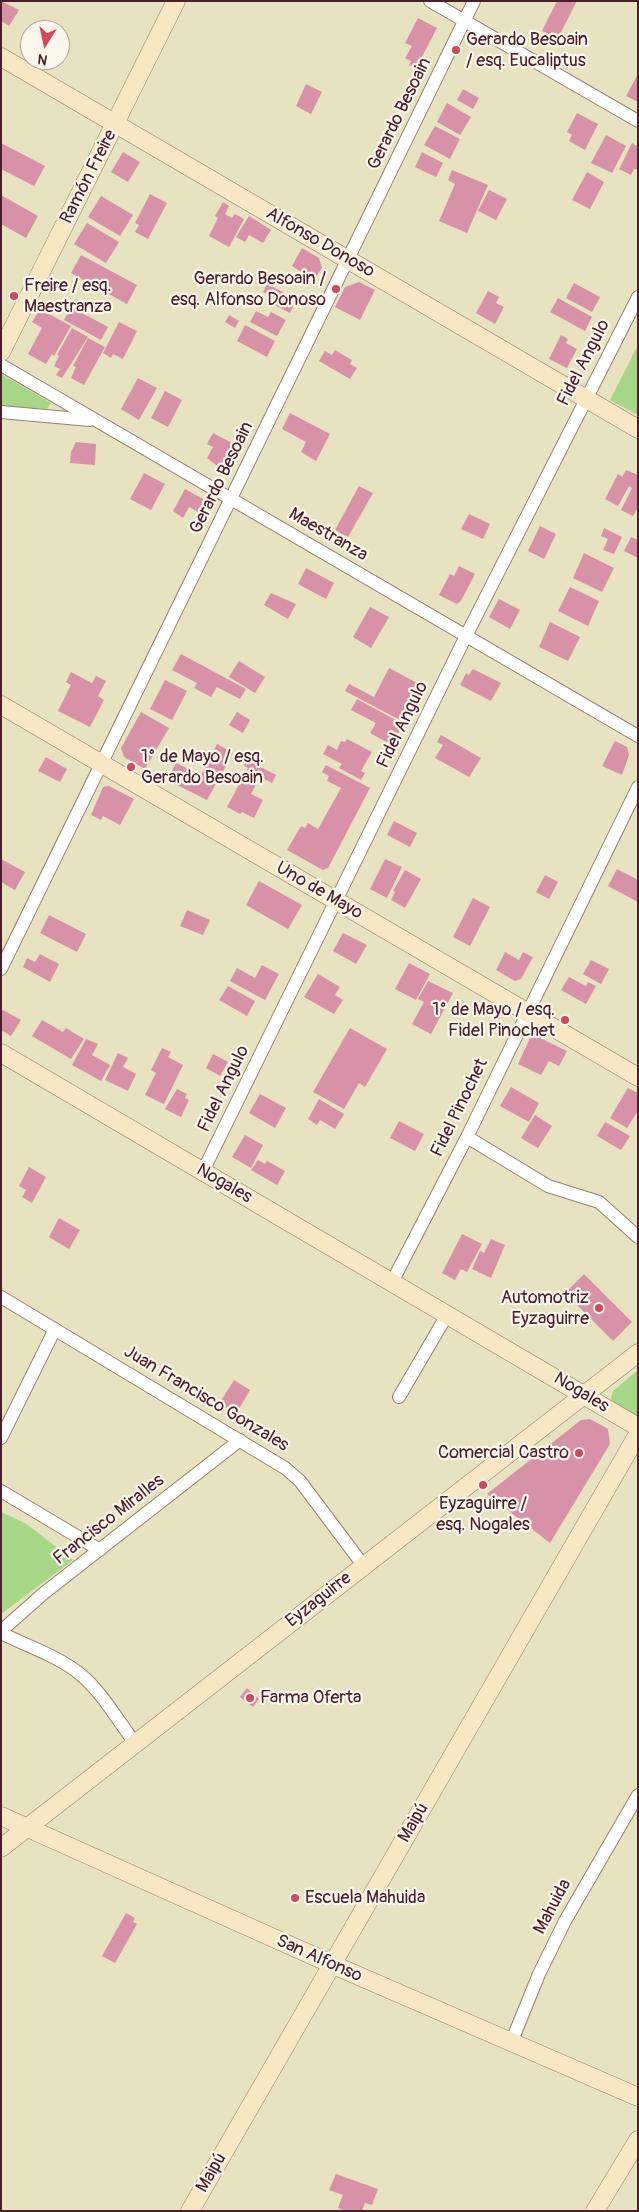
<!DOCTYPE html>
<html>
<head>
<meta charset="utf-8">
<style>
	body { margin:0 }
	#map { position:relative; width:639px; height:2212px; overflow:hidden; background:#e7e2bf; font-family:Pangolin,sans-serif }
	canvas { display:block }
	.frame { position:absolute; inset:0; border:2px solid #4a1f2b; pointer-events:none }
	.north { position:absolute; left:20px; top:20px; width:50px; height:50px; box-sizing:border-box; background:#fbf7ec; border:1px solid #b4a19f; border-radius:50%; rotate:190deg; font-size:14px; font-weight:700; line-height:20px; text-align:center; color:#4a1f2b }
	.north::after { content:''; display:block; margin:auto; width:18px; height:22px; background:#d1495b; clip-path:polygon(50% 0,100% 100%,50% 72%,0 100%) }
</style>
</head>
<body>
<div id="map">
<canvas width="639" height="2212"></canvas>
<div class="frame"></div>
<div class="north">N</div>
</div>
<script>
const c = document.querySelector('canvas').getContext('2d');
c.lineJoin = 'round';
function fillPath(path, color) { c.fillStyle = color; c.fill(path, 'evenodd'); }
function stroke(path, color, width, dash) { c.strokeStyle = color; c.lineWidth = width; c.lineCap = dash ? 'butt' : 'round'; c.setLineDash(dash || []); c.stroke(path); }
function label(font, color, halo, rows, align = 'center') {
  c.font = font + ' Pangolin,sans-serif'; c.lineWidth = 4.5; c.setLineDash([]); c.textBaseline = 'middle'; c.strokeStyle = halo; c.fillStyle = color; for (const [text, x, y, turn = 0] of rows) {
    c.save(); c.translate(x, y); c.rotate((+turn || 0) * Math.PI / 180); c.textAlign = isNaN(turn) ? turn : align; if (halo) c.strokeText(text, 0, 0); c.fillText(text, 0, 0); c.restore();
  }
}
fillPath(new Path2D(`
	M638,345V415L610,400Z
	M3,375L51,403L47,409L1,406V376Z
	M638,1370V1415C628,1416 613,1407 611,1398L613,1391Z
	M1,1512L25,1523L73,1560L1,1614Z`), '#a6d786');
fillPath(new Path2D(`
	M1,1L19,10L9,26L1,21Z
	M557,1H577L558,38L542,31Z
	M418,18L437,28L416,68L409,65L411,61L405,58L412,46L405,43Z
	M638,74V102L626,96Z
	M306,84L322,92L311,114L296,106Z
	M463,89L479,98L473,109L457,100Z
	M447,103L471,117L460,135L437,122Z
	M577,113L598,124L585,150L569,141L572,135L567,132Z
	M435,126L460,139L450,159L424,145Z
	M606,135L626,146L612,173L591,163Z
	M1,143L45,166L34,186L1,169Z
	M632,143L636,146L638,143V170L634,169L631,175L619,169Z
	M123,152L140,162L128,182L111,172Z
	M422,152L443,163L436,177L415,167Z
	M452,170L488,185L467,233L439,221L455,184L448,180Z
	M587,172L604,182L590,209L572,200Z
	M489,190L507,199L496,220L478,211Z
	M150,194L167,203L148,239L135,232L139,225L135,223Z
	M1,195L38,216L26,238L1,224Z
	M101,196L133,215L120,236L88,217Z
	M223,202L229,206L225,214L232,218L235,214L244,219L229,247L209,236L218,218L215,216Z
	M249,216L271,230L263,243L249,235L245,242L236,237Z
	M87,223L119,242L106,263L74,244Z
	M302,248L319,258L322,268L314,280L292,266Z
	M81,255L137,285L127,304L71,273Z
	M359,282L375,290L360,320L335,307L345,287Z
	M574,283L600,297L592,312L566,298Z
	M267,284L297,299L290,313L271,303L274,297L263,292Z
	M488,291L499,297L496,303L504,307L495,324L476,313Z
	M558,298L592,317L585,331L550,312Z
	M71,307L108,327L101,340L64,320Z
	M40,309L71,326L54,356L52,354L46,364L28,354L42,328L32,322Z
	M256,311L268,317L271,312L286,320L277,336L250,322Z
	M229,315L239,321L235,328L225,322Z
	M119,322L137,331L123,359L113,354L111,358L103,353Z
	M245,325L275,341L267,357L237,341Z
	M72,328L88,337L62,378L56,375L60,369L54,366L59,356L57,355Z
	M561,335L568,339L566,343L577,349L567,368L549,359Z
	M88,338L105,347L84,385L71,378L76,367L73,366Z
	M335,350L352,360L350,364L357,368L350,379L319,361L325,351L332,355Z
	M138,378L157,388L139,420L121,409Z
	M165,391L182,400L168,427L151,418Z
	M290,413L330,434L316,461L301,452L306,442L282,429Z
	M213,433L234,444L220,468L207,458L213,447L207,444Z
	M76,442L96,444L95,465L70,463L71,452Z
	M626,470L638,475V507L633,516L621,510L632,488L629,486L618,506L605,499L618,474L622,477Z
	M144,473L165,484L151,510L130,499Z
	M359,486L373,493L348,537L335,530Z
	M185,489L205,500L198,512L189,507L183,518L173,511Z
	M469,514L490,524L483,539L461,529Z
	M540,526L556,534L544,559L528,551Z
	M604,528L622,537L614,554L603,550L608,539L601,536Z
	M631,537L638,540V558L624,551Z
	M584,553L614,568L602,592L573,578Z
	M459,566L475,574L461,601L457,604L439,595L450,574L454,576Z
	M306,568L334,583L326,599L298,584Z
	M570,587L599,601L588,626L558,611Z
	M271,593L296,604L288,619L264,605Z
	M499,599L520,610L510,629L489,617Z
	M370,607L389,617L371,648L353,637Z
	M550,622L580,637L568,661L539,647Z
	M181,654L246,689L240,699L217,687L211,697L194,688L197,683L172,670Z
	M239,661L265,677L255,693L229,677Z
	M389,668L421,685L402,721L345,691L349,684L374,697Z
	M473,669L501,683L491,701L460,685L466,673L469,675Z
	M71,672L92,683L96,676L106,681L98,696L104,700L90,727L58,711L71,685L66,682Z
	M165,680L187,691L172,720L150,709Z
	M357,699L403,724L392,745L370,733L376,723L351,710Z
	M141,712L169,728L145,769L124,757L121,748Z
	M237,712L250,720L243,733L229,725Z
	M441,735L481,758L469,777L435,758L443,745L437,742Z
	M347,739L372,752L361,771L365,773L361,780L339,768L342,764L323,754L328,745L337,750L341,741L345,742Z
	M615,741L627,747L629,755L622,775L602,766Z
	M217,744L233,753L207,800L167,780L176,763L201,775L206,765L198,761L204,749L212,754Z
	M46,757L67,769L60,782L38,771Z
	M247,760L276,775L272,783L260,777L251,794L263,800L254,818L242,812L240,814L227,807L248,768L244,766Z
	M326,765L370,788L328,868L323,870L287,850L301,826L305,828L308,823L318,829L341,788L327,781L329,776L322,772Z
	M109,786L134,799L120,825L103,816L101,820L91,815L103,787Z
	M394,821L417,833L410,847L387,835Z
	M1,859L25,872L15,890L1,882Z
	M385,859L402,867L387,898L370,889Z
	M617,869L638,880V902L608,886Z
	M405,870L421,879L405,908L391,900L395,892L393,891Z
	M545,875L558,882L549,899L536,892Z
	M259,881L302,905L288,929L246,905Z
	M473,898L490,907L470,946L453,937Z
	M187,910L210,920L203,935L180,926Z
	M49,915L86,934L77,952L40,933Z
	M343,933L367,945L356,964L333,951Z
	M505,952L519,960L523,952L533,957L521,979L515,981L496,970Z
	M40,954L59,964L50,982L23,967L27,958L35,962Z
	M591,960L609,969L601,984L583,974Z
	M409,963L430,974L416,1000L395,989Z
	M262,965L279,974L265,1000L230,981L237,968L255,978Z
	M318,974L340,987L335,995L343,1000L334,1014L304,997Z
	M569,977L586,986L588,982L596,986L586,1004L561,990Z
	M428,981L453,993L431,1034L412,1024L424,1002L418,999Z
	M228,986L255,1001L247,1016L219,1000Z
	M1,1009L21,1020L11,1036L1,1030Z
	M42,1020L63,1032L66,1028L84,1039L71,1059L32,1036Z
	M350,1028L387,1049L365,1087L359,1083L344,1109L313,1092Z
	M538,1037L567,1051L559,1066L549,1061L541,1075L518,1064L530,1038Z
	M86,1039L98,1044L92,1055L110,1065L101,1081L72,1065Z
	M162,1048L171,1052L168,1057L183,1065L164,1104L145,1095L156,1073L151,1070Z
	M118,1053L128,1058L123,1067L136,1074L128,1091L105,1080Z
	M213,1054L228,1062L220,1076L206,1068Z
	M511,1087L539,1103L529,1122L500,1106Z
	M628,1088L638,1093V1111L627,1128L610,1118Z
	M177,1089L187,1094L185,1098L189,1100L181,1117L165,1109Z
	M260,1094L286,1108L275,1128L249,1113Z
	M319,1099L344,1114L335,1129L320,1120L317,1125L308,1119Z
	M535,1115L552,1126L538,1148L521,1138Z
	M399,1121L424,1134L415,1151L390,1138Z
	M605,1122L630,1136L621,1150L597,1136Z
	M245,1135L263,1145L251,1168L232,1157Z
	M258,1160L265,1164L267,1161L285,1171L277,1185L251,1170Z
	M29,1167L46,1177L32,1203L22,1197L26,1190L19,1186Z
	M59,1218L80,1230L69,1249L49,1237Z
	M462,1234L482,1244L467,1272L461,1269L455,1280L442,1273Z
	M491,1239L505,1245L491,1278L472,1269L480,1251L484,1253Z
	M584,1274L632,1322L613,1341L565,1293Z
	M234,1380L250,1390L236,1414L219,1404Z
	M590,1419L608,1429L610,1444L550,1543L487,1494L581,1420Z
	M247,1688L259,1699L253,1707L240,1697Z
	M126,1913L135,1918L133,1922L137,1924L115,1963L102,1956Z
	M336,2174L378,2189L372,2205L365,2203L362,2211H346L338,2208L343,2195L329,2190Z`), '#d892a8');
const street = new Path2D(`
	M430,1L638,121
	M1,365L638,736
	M1,412L90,420
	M1,969L474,1
	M467,1137L548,1186L599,1202L638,1237
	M203,1171L466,636L638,297
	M392,1282L467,1137L638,787
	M1,1297L285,1468L300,1481L363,1565
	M399,1397L447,1315
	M1,1438L55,1329
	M1,1491L100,1550
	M1,1631L44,1593L240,1440
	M1,1633C27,1646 58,1656 80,1674C102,1692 118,1721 135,1743
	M511,2043L539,1974L565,1921L638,1795`);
const secondary = new Path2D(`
	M1,57L638,429
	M1,352L176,1
	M1,705L638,1077
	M1,1053L638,1427
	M1,1816L345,1970L638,2097
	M1,1848L638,1353
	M190,2211L638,1434
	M595,2211L638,2140`);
stroke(street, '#988075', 14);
stroke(secondary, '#988075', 19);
stroke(street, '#fff', 12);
stroke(secondary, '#f8e7c3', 18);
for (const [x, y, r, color] of [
	[456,50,5,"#d1495b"],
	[336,289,5,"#d1495b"],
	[14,296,5,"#d1495b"],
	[131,767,5,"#d1495b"],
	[565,1020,5,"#d1495b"],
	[599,1308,5,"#d1495b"],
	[579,1453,5,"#d1495b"],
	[483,1485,5,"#d1495b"],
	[250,1698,5,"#d1495b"],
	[295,1898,5,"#d1495b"]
]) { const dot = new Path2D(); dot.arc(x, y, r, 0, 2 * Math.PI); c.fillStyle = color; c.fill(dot); stroke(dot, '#fbf7ec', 2); }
label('18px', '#4a1f2b', '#fbf7ec', [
	["Gerardo Besoain",466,40],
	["/ esq. Eucaliptus",466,61],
	["Gerardo Besoain /",326,279,"right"],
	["esq. Alfonso Donoso",326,300,"right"],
	["Freire / esq.",24,286],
	["Maestranza",24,307],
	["1° de Mayo / esq.",141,757],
	["Gerardo Besoain",141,778],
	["1° de Mayo / esq.",555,1010,"right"],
	["Fidel Pinochet",555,1031,"right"],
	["Automotriz",589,1298,"right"],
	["Eyzaguirre",589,1319,"right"],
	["Comercial Castro",569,1453,"right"],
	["Eyzaguirre /",483,1504,"center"],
	["esq. Nogales",483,1525,"center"],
	["Farma Oferta",260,1698],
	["Escuela Mahuida",305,1898]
], 'left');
label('18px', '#4a1f2b', '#fbf7ec', [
	["Gerardo Besoain",400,114,-64],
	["Ramón Freire",89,177,-63],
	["Alfonso Donoso",320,243,30],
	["Fidel Angulo",584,363,-63],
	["Gerardo Besoain",222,478,-64],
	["Maestranza",328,535,30],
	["Fidel Angulo",403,725,-64],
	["Uno de Mayo",319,891,30],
	["Fidel Angulo",224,1089,-64],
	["Fidel Pinochet",460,1108,-64],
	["Nogales",224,1184,30],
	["Nogales",581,1393,31],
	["Juan Francisco Gonzales",206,1399,31],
	["Francisco Miralles",109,1520,-38],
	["Eyzaguirre",319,1600,-38],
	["Maipú",414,1823,-60],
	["Mahuida",553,1907,-62],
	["San Alfonso",319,1959,24],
	["Maipú",212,2173,-60]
]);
</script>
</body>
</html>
